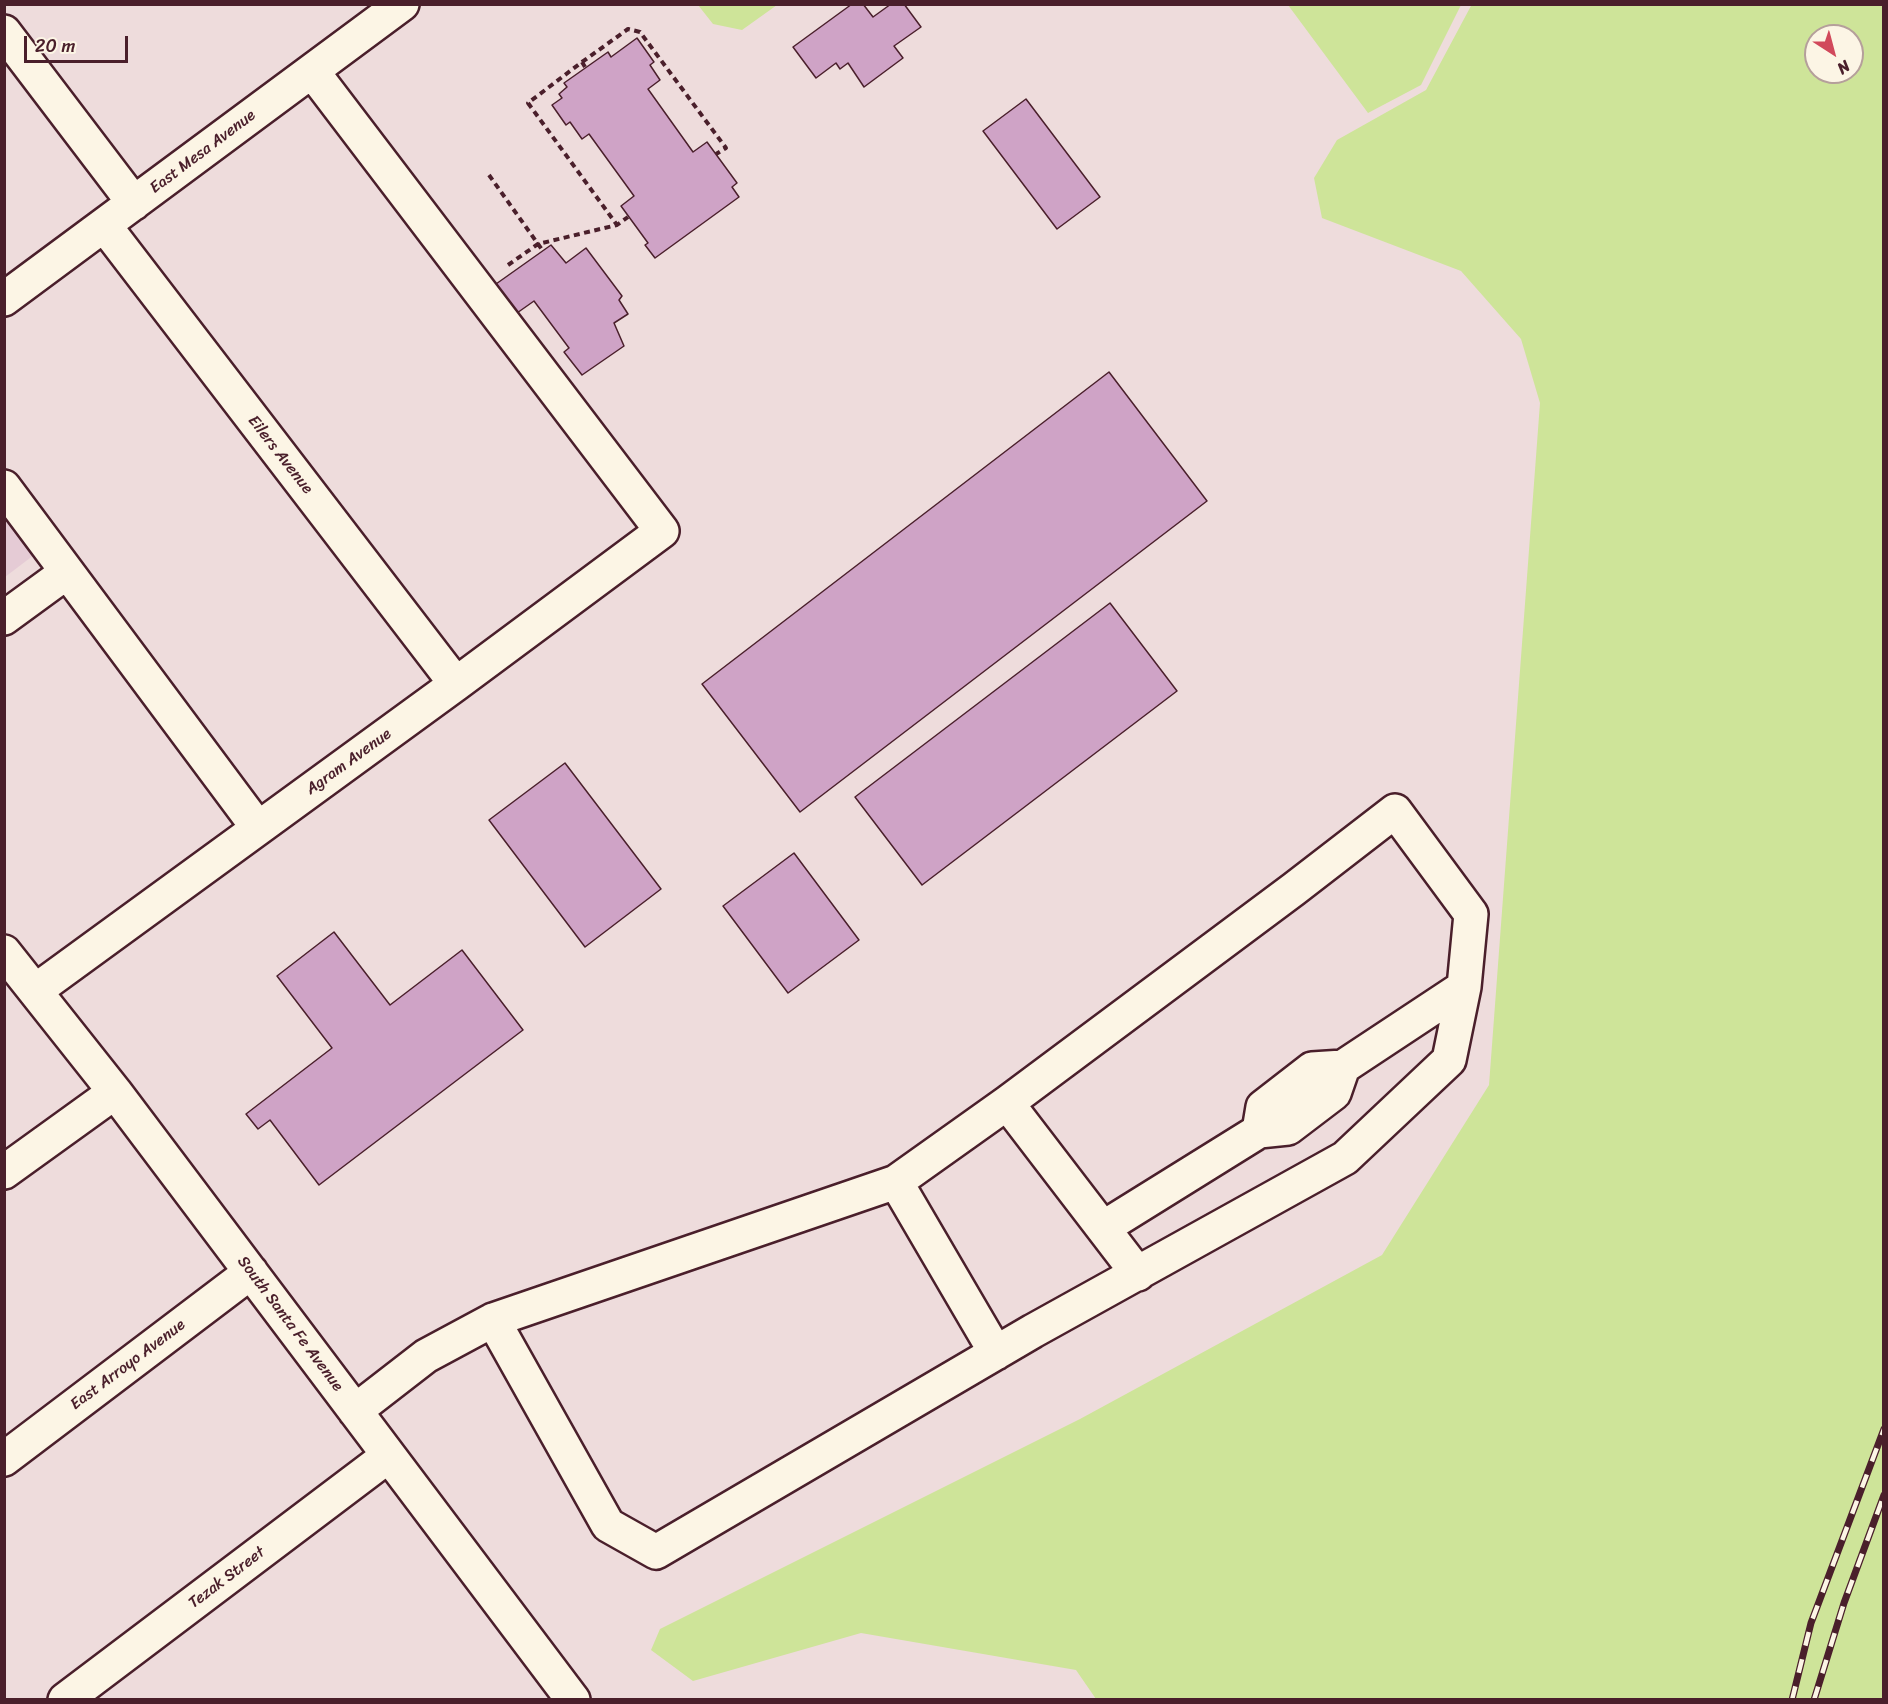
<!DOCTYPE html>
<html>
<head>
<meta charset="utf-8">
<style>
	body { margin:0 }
	#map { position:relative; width:1888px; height:1704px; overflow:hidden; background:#eedcdc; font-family:Sriracha,sans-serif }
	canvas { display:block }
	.frame { position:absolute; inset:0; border:6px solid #4a1f2b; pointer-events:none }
	.north { position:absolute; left:1804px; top:24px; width:60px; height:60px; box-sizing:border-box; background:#fcf5e5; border:2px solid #b59f9b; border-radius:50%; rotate:144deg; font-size:16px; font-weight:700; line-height:24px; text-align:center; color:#4a1f2b }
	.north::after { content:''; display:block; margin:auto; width:21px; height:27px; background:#d1495b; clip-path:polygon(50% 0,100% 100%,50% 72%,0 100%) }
	.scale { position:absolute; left:24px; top:36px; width:104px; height:27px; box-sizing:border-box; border:3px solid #4a1f2b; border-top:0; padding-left:8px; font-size:18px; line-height:21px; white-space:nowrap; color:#4a1f2b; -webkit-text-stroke:4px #fcf5e5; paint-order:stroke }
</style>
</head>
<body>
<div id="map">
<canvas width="1888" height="1704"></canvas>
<div class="frame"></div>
<div class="north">N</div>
<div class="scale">20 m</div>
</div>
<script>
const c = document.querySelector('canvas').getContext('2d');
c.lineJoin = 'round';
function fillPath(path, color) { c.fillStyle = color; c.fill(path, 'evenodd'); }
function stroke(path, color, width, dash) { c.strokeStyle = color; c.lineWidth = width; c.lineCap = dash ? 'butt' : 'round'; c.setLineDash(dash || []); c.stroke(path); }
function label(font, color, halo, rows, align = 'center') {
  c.font = font + ' Sriracha,sans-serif'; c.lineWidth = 4.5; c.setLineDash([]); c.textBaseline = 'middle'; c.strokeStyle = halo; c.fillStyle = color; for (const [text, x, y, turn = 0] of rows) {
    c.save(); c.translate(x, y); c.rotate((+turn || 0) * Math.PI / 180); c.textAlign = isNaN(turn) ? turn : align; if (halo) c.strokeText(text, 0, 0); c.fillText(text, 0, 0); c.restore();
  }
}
fillPath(new Path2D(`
	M4,515L34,555L5,577H4Z`), '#e5cbd5');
fillPath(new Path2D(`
	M1472,4L1883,5V1699H1096L1076,1670L861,1633L693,1681L651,1650L660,1629L1080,1419L1382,1255L1489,1085L1540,403L1521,339L1461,271L1322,218L1314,178L1337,140L1426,90ZM1816,36H1852V72H1816Z
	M698,5H777L742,30L713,24Z
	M1288,5H1461L1421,85L1368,113Z`), '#cee499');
const building = new Path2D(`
	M852,4H863L873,17L891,4H904L921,27L894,46L903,58L864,87L848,63L840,69L836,63L816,78L793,47Z
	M637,38L654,62L650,65L660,80L648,89L693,152L707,142L737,183L732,187L739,197L655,258L645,245L648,243L621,206L634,196L589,134L582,139L570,122L566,125L552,105L562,98L559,94L567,87L564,83L608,52L611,57Z
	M1026,99L1100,197L1057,229L983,131Z
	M551,245L566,263L586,248L622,296L619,300L628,314L614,323L624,346L582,375L564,352L569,348L534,301L517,313L496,284Z
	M1109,372L1207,501L800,812L702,684Z
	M1110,603L1177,691L922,885L855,797Z
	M565,763L661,889L585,947L489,820Z
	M794,853L859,940L788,993L723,906Z
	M334,932L390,1005L462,950L523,1030L319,1185L270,1120L258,1129L246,1114L332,1048L277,976Z`);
fillPath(building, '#cfa3c6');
stroke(building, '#4a1f2b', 1.5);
const minor = new Path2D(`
	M4,32L134,203
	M104,225L456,684
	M4,299L402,4
	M4,487L258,828
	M4,618L67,572
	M4,952L115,1092L573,1700
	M35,991L456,684L662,531L312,71
	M1343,1067L1464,987
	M1007,1103L1138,1274
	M4,1172L115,1092
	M896,1182L996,1353
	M1103,1228L1259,1131L1288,1128L1334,1093L1343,1067L1312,1069L1263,1107L1259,1131
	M355,1411L426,1356L493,1320L896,1182L1007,1103L1294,889L1395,811L1471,914L1464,987L1449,1060L1345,1158L1033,1331L656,1552L608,1525L493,1320
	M4,1459L251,1272
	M65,1700L388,1456`);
stroke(minor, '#4a1f2b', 38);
stroke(new Path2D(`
	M582,62L628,29L640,32L726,148L716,154
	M585,67L582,62L528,103L617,225
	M489,175L543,251
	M508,265L538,244L617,225L628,217`), '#4a1f2b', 4, [6, 4.5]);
stroke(minor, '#fcf5e5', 33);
const rail = new Path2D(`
	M1792,1700L1811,1623L1884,1429
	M1814,1700L1844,1603L1884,1495`);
stroke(rail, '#4a1f2b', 7);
stroke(rail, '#fcf5e5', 4.5, [14]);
label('16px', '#4a1f2b', '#fcf5e5', [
	["East Mesa Avenue",203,152,-37],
	["Eilers Avenue",280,455,52],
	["Agram Avenue",349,762,-36],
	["South Santa Fe Avenue",290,1324,53],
	["East Arroyo Avenue",128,1365,-37],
	["Tezak Street",227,1578,-37]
]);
</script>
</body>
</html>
